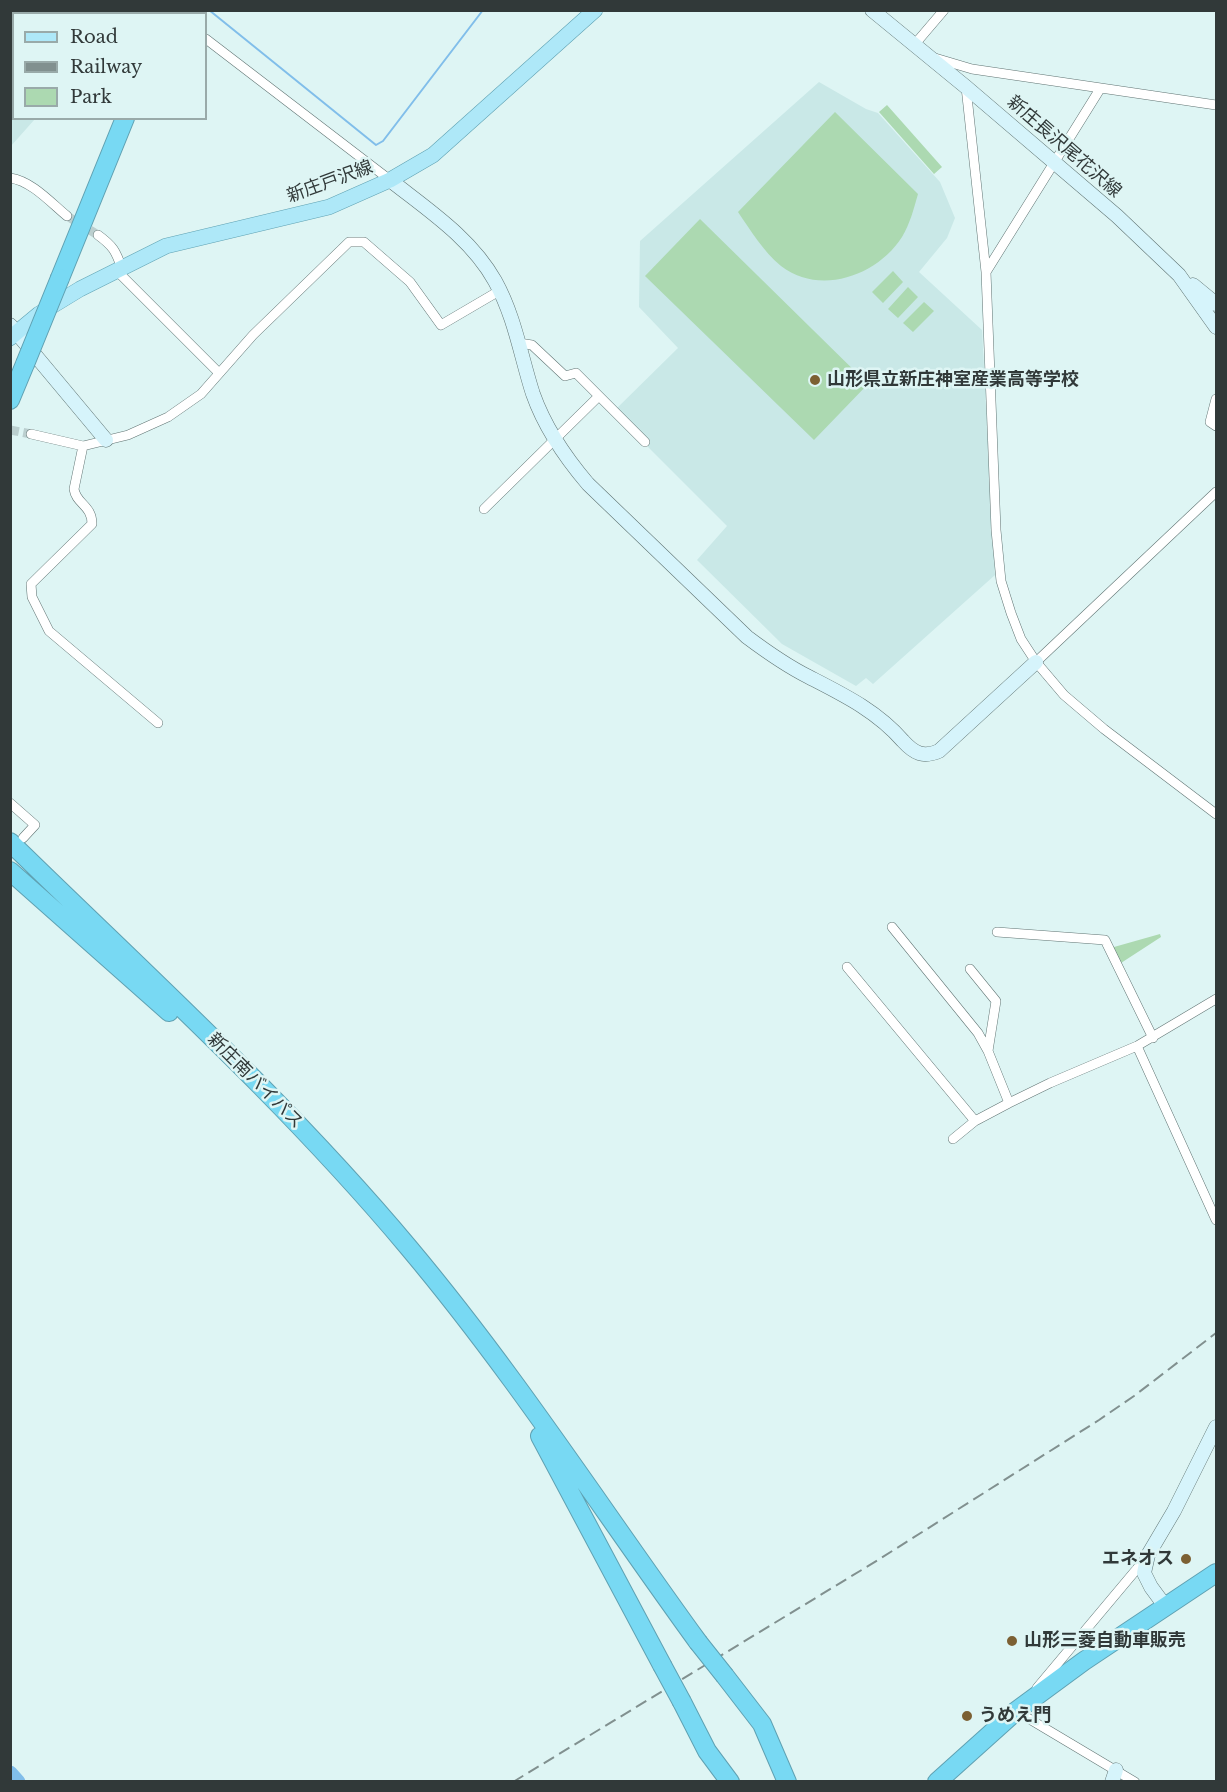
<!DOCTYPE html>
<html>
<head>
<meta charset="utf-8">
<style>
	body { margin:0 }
	#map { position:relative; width:1227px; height:1792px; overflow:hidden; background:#def5f4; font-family:"Libre Baskerville",serif }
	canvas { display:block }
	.frame { position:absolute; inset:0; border:12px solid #313939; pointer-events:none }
	.legend { position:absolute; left:12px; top:12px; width:195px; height:108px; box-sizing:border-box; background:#def5f4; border:2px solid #99aaa9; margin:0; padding:8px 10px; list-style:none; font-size:18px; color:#313939 }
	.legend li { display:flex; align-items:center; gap:12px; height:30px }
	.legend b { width:30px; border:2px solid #99aaa9 }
</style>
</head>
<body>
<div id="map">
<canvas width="1227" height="1792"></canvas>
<div class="frame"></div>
<ul class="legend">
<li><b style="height:8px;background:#aee8f8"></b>Road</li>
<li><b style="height:8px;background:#81908f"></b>Railway</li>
<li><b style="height:16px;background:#acd9b1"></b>Park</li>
</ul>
</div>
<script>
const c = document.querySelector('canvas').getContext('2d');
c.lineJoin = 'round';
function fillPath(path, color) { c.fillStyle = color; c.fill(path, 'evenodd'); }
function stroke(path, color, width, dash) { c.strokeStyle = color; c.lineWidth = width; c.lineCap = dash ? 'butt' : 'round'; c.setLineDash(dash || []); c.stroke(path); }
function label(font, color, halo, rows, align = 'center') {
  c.font = font + ' "Libre Baskerville","Noto Sans JP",serif'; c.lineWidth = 5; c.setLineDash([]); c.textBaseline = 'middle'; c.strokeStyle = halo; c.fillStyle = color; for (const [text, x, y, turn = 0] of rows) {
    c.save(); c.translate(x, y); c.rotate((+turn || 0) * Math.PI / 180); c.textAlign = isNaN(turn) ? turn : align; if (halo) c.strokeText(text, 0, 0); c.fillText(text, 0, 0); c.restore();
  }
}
fillPath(new Path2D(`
	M11,11H131L128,14H14V118L35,119L11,146Z
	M819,82L866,109L878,113L940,182L955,218L947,238L919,272L982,330L995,575L873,684L866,678L856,686L782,644L697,560L727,526L613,412L678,348L639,307L640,241Z`), '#c9e8e7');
fillPath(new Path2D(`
	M112,11V14H14L13,82H11V11Z
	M887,105L942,167L934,174L879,112Z
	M835,112L918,194C914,208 910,224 902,237C877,276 820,296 781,266C763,251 751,231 738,212Z
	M700,219L868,384L814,440L645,276Z
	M893,271L903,282L883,303L872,292Z
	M908,287L918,297L898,318L888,309Z
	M924,302L934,311L913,332L903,323Z
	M1160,934L1161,937L1121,963L1113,951L1114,947Z`), '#acd9b1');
stroke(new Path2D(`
	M209,10L376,145L383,141L483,10`), '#81beea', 2);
stroke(new Path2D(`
	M10,1773L18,1782`), '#81beea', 15);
stroke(new Path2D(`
	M67,216L98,235
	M10,430L31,434`), '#bbcfcf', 9, [9, 4.5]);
const street = new Path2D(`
	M206,39L390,180
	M915,44L944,10
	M935,58L972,69L1216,105
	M966,87L986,272L996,530L1001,581L1011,613L1021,639L1036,662L1064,695L1104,729L1216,814
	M10,178C32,181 51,203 67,216
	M98,235C113,246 116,251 122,269
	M117,271L219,373
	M986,272L1100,89
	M519,343L532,345L565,376L576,373L645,442
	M1216,399L1210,422L1216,426
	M31,434L83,446L128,435L168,417L201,394L253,335L349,242H364L410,282L441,325L499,291
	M83,446L74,489C76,504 92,505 92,524L31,584L32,597L49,631L158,723
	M484,509L599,396
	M1036,662L1216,492
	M10,803L35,825L23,838
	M892,927L978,1033L988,1051L1009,1103
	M997,932L1105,940L1153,1038
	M847,967L975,1121
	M970,969L996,1001L988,1051
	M1137,1046L1216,1220
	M953,1139L975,1121L1009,1103L1050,1083L1137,1046L1216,999
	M1037,1688L1146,1558
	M1016,1711L1135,1782`);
const secondary = new Path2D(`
	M872,10L966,87L1117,216L1179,275L1216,327
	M390,180C428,210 471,238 495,281C515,317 521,357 533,394C545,428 565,457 588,484L747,637C767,652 787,666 809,677C844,695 877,711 903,741C914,753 923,758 939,751L1036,662
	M1193,285L1216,304
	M10,325L106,440
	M1165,1606L1151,1587L1144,1573L1148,1555L1174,1511L1216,1427
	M1112,1782L1116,1770`);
const primary = new Path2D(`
	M10,338L39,314L80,289L166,246L329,207L390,180L433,155L595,10`);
const highway = new Path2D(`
	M168,14L170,10
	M60,278L125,118
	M10,400L25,364
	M10,842C146,975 287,1102 409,1248C514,1373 602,1510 698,1642
	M10,871L169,1012
	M540,1436L662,1665
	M725,1676L762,1724L787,1782
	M682,1702L707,1751L730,1782
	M937,1782L1016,1711L1084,1661L1216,1573`);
stroke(street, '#607473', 10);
stroke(secondary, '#607473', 15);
stroke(primary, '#5fa1b2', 16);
stroke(highway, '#5fa1b2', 20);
stroke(street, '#fff', 9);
stroke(secondary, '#d6f4fb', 14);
stroke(primary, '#aee8f8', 15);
stroke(highway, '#78d9f3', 18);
stroke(new Path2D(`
	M513,1782L878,1560L1099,1420L1134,1396L1216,1333`), '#81908f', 2, [12, 6]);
const highwayBridge = new Path2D(`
	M25,364L60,278
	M698,1642L725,1676
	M662,1665L682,1702`);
stroke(highwayBridge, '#5fa1b2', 20, []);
stroke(highwayBridge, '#78d9f3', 18);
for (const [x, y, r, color] of [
	[815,380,6,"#7c6033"],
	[1186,1559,6,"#7c6033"],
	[1012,1641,6,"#7c6033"],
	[967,1716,6,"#7c6033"]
]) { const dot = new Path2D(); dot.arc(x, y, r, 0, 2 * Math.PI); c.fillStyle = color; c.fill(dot); stroke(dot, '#def5f4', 2); }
label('18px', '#313939', '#def5f4', [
	["新庄長沢尾花沢線",1064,147,41],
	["新庄戸沢線",330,182,-20],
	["新庄南バイパス",255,1081,45]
]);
label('bold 18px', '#313939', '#def5f4', [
	["山形県立新庄神室産業高等学校",827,380],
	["エネオス",1174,1559,"right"],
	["山形三菱自動車販売",1024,1641],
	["うめえ門",979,1716]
], 'left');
</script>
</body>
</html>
